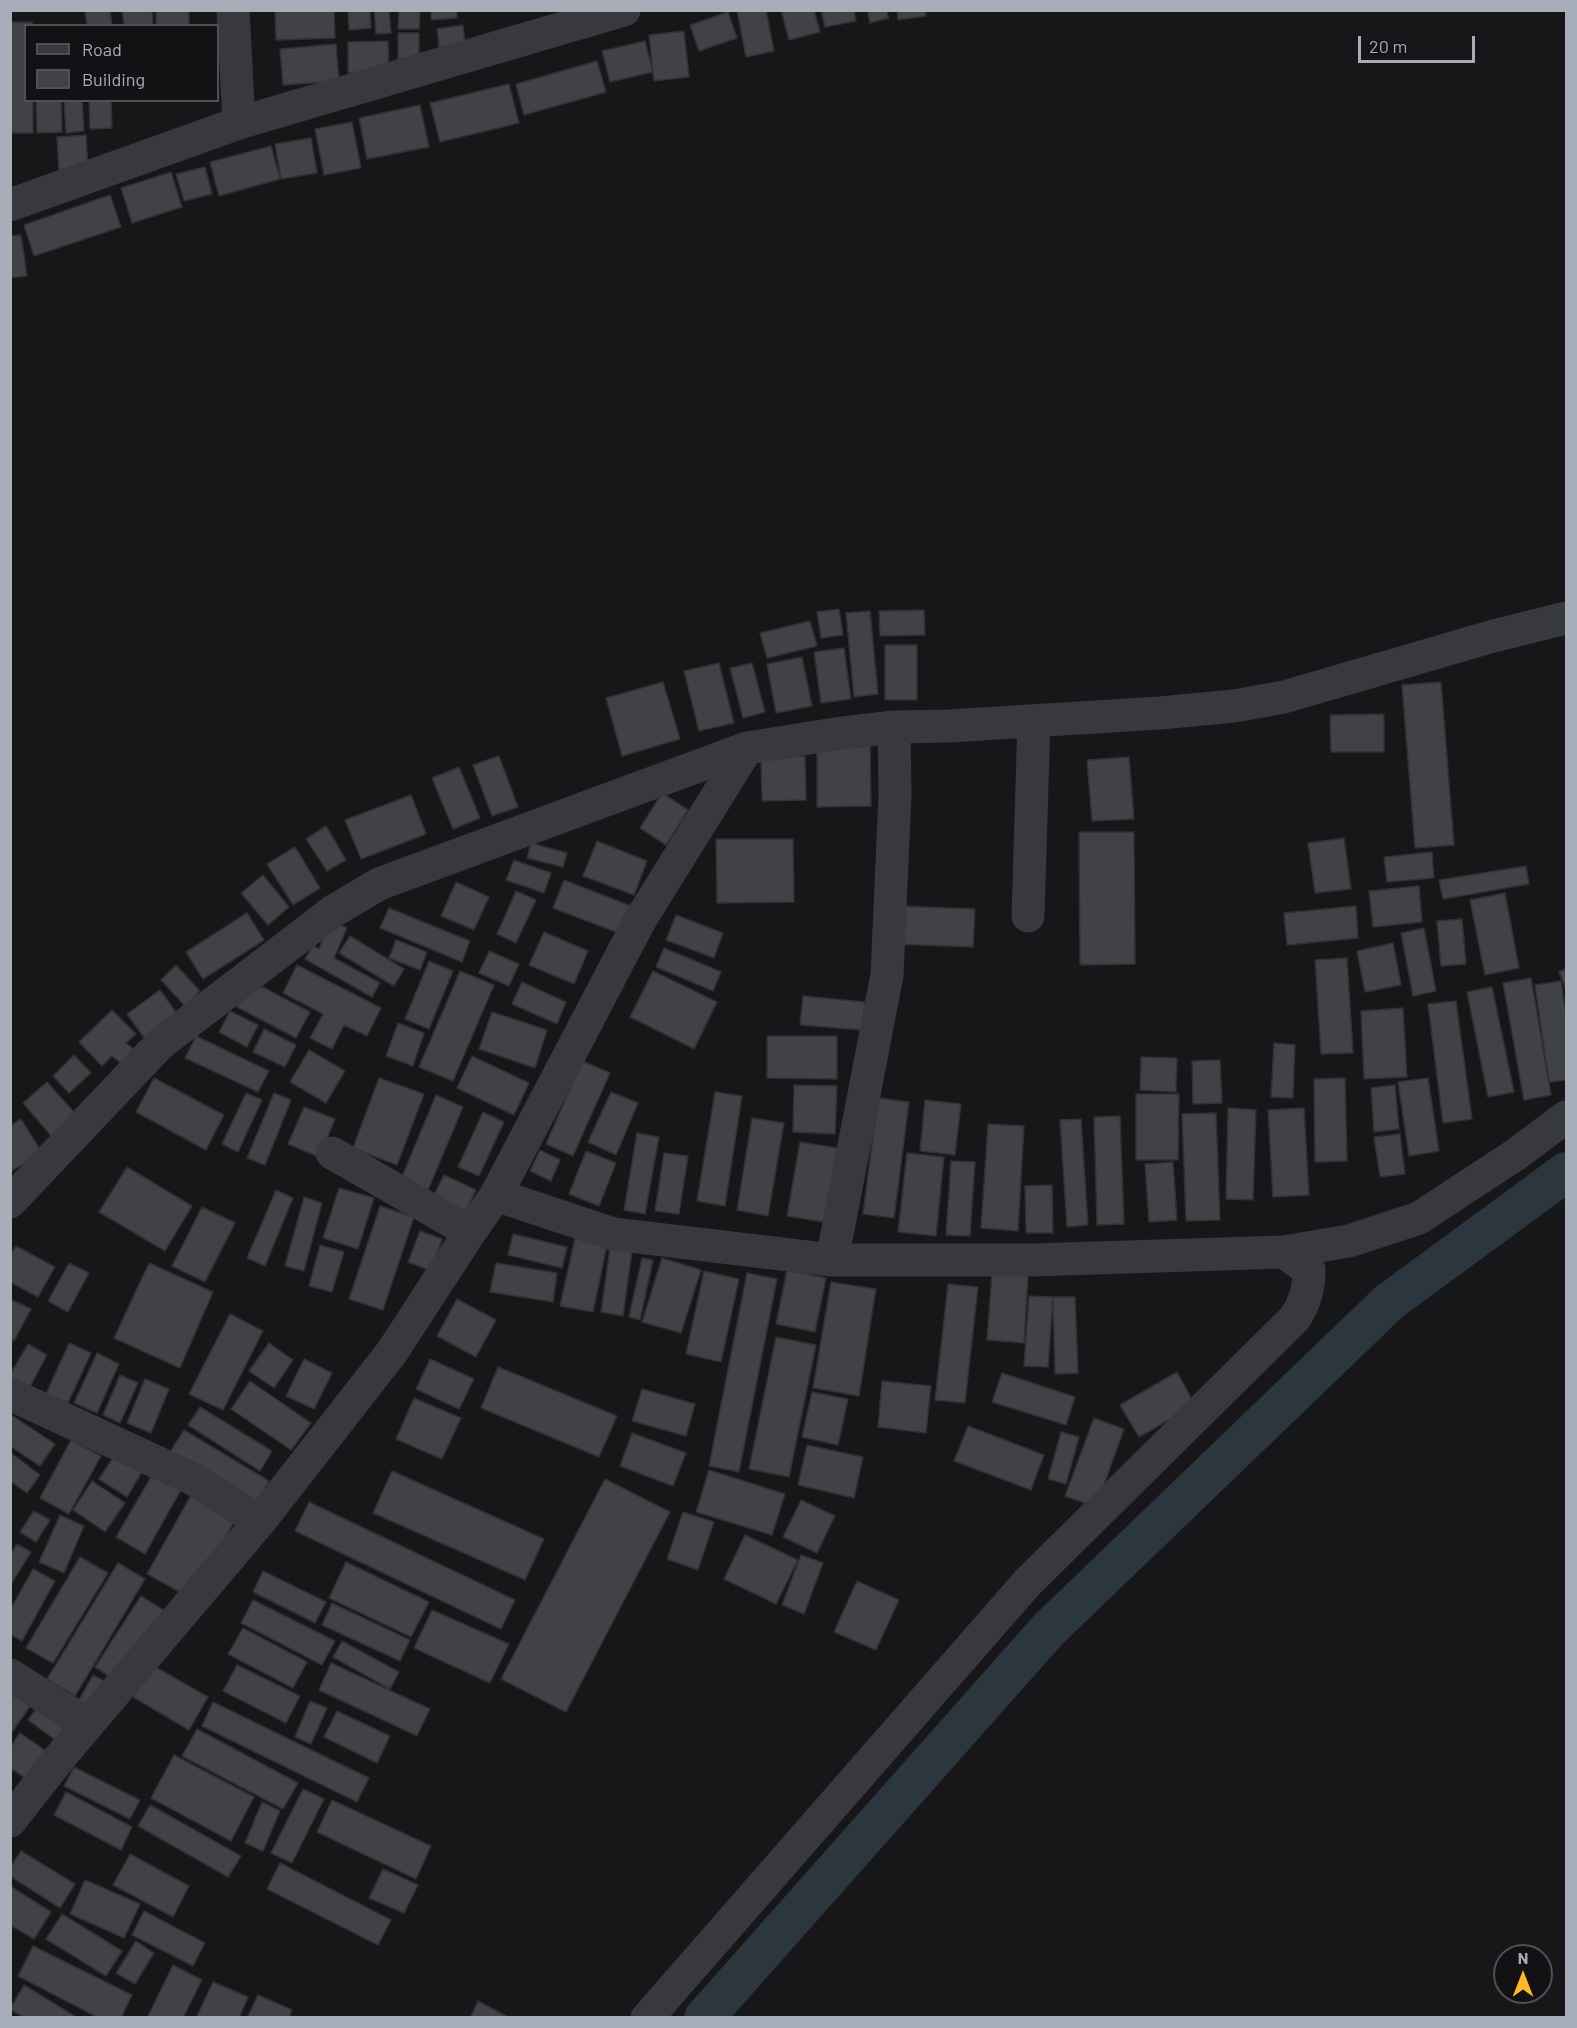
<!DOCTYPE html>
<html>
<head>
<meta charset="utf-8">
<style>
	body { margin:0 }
	#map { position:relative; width:1577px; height:2028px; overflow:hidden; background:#171719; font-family:Barlow,sans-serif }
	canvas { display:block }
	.frame { position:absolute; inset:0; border:12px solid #a8adba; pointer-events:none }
	.legend { position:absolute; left:24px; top:24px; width:195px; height:78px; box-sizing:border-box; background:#121214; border:2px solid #4e5056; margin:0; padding:8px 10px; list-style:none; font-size:18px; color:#a8adba }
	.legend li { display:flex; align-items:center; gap:12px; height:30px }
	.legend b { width:30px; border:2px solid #4e5056 }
	.north { position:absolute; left:1493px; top:1944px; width:60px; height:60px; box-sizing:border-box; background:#121214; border:2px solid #4e5056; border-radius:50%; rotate:0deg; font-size:16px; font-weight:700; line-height:24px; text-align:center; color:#a8adba }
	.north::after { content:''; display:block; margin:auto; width:21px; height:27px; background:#fbb72d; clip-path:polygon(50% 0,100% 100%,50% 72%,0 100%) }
	.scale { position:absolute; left:1358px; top:36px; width:117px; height:27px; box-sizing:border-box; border:3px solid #a8adba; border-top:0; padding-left:8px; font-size:18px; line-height:21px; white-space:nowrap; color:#a8adba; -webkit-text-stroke:4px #121214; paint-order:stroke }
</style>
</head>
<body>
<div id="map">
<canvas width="1577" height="2028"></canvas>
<div class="frame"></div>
<ul class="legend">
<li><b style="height:8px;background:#38393e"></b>Road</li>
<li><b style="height:16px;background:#414246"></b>Building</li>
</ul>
<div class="north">N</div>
<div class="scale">20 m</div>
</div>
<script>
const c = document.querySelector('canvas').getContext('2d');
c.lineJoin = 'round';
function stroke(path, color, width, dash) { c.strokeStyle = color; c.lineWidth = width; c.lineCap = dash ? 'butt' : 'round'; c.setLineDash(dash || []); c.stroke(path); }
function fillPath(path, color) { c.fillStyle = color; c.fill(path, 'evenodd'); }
stroke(new Path2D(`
	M704,2018L1048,1630L1389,1302L1566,1172`), '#2c363e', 40);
const building = new Path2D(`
	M85,10H110L112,25L87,26Z
	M122,10H152L153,26H124Z
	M156,10H189V26H156Z
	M275,10H334L335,38L276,40Z
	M348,10H370L371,28L349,30Z
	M374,10H389L391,33L376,34Z
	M399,10H420L419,29H398Z
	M431,10H457V18L431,20Z
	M737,10H766L774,51L746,57Z
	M781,10H814L820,32L789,40Z
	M821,10H854L856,21L825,27Z
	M867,10H886L889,18L870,23Z
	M897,10H925L926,16L898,20Z
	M728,12L737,38L699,51L690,25Z
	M10,22H32L33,26H26V100H33V133H10Z
	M463,25L466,51L440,54L437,29Z
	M684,31L689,77L654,81L649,35Z
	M398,33H419V59H398Z
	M388,41L389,72L348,73V42Z
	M645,41L653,72L610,82L602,51Z
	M336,44L339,81L283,85L280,49Z
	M597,61L606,92L524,115L516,84Z
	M509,84L519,123L440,142L430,103Z
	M36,100H61L62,132L37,133Z
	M64,100H82L84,131L66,133Z
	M89,100H111L112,128L90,129Z
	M420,105L429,147L367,159L359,118Z
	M352,122L361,168L324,175L315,129Z
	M86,135L88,171L59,172L57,137Z
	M311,138L317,173L281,179L275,144Z
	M271,146L280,179L219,196L210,162Z
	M205,167L212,194L184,201L176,174Z
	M171,172L182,207L132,223L121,188Z
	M110,195L121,227L34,256L24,225Z
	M21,235L27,276L10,278V236Z
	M839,609L843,635L821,638L817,612Z
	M924,610L925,635L880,636L879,611Z
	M870,611L878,694L854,697L846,613Z
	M810,621L817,646L767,658L760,633Z
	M885,645H917V700H885Z
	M844,648L851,699L821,703L814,652Z
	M802,657L812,706L776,713L767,664Z
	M719,663L734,723L699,731L684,671Z
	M752,663L765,712L743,718L730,668Z
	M663,682L680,739L622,756L606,698Z
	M1441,682L1454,845L1415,848L1402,685Z
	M1384,714V752H1331L1330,715Z
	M817,741H870L871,806L817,807Z
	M499,756L518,807L492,816L473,765Z
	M805,756L806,800L762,801L761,758Z
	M1129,757L1134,819L1092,821L1087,760Z
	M459,767L480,818L453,829L432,778Z
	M662,793L688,810L666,845L640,828Z
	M411,795L426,834L361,859L345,820Z
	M326,826L346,860L327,871L306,839Z
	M1079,832H1134L1135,964L1080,965Z
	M1344,838L1351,889L1315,893L1308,843Z
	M716,839H793L794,902L717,903Z
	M597,841L647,861L634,895L583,876Z
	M531,843L567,853L563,867L527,858Z
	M295,847L320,888L293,905L267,864Z
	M1432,852L1434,878L1387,882L1384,857Z
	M514,860L551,873L544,893L506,880Z
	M1526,866L1529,884L1443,899L1439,880Z
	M263,875L289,907L268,925L241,893Z
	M564,880L631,906L621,934L553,908Z
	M456,882L489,897L474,930L441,916Z
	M1419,886L1422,922L1373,927L1369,891Z
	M516,891L536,900L516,943L497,934Z
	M1505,893L1519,968L1485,975L1470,900Z
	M896,906L975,909L973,947L894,944Z
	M1356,906L1358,938L1287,945L1284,913Z
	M389,908L470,941L462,962L380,928Z
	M247,913L264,940L203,979L186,952Z
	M676,915L723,933L714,958L666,940Z
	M1462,919L1466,964L1441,966L1437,921Z
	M330,921L347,928L334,958L380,983L372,997L305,959L313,946L319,949Z
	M1424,928L1436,991L1413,996L1401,933Z
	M544,932L588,951L574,984L529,965Z
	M350,936L404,969L394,986L339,953Z
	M396,940L427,952L420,970L389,958Z
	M1393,943L1401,985L1365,992L1357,951Z
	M664,948L721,972L713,991L656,967Z
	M489,951L519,964L509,986L479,973Z
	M1347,958L1353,1053L1321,1054L1315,960Z
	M429,961L453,971L429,1029L405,1019Z
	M176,965L200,991L185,1006L161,980Z
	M297,965L381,1008L367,1036L344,1025L332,1049L310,1038L323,1014L283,993Z
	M1566,969V989L1559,972Z
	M460,971L494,985L453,1081L419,1067Z
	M653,971L717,1002L694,1049L630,1017Z
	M1531,978L1551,1095L1524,1100L1503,983Z
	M251,981L310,1012L296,1038L237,1007Z
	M1561,981L1566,1016V1080L1549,1082L1535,985Z
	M522,982L566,1002L557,1024L512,1004Z
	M1492,987L1514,1092L1488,1097L1467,992Z
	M160,990L178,1015L145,1039L127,1014Z
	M803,996L865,1002L862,1030L800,1025Z
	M1456,1001L1472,1119L1443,1123L1428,1004Z
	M1403,1008L1407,1077L1364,1079L1361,1011Z
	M112,1010L136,1034L126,1043L141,1055L129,1070L112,1056L102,1066L79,1042Z
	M230,1011L258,1025L247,1047L219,1032Z
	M492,1012L547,1030L535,1068L479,1049Z
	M398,1023L424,1033L413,1066L386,1056Z
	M264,1029L296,1045L285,1067L253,1052Z
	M196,1036L269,1071L258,1092L185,1058Z
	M767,1036H837V1079L767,1078Z
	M1274,1043L1295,1045L1293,1098L1271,1097Z
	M309,1050L345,1071L326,1103L290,1082Z
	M74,1055L91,1073L69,1093L53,1076Z
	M472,1056L529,1083L514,1115L457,1088Z
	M1141,1057L1177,1058L1176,1092L1140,1090Z
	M1220,1060L1222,1103L1193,1104L1192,1061Z
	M582,1061L610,1073L573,1156L546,1144Z
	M154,1078L224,1115L206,1150L136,1112Z
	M379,1078L424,1094L397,1165L353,1148Z
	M1345,1078L1347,1161L1315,1162L1314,1079Z
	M1428,1078L1439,1151L1409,1156L1398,1082Z
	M47,1082L83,1122L58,1144L23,1103Z
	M794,1085L837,1086L835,1134L793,1132Z
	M1395,1085L1399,1129L1374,1132L1371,1088Z
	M611,1092L638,1103L616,1155L588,1142Z
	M715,1092L742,1096L725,1206L697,1201Z
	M246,1093L262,1100L238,1152L222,1144Z
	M274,1093L291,1100L265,1165L247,1158Z
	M1136,1094H1179L1178,1160H1136Z
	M436,1095L463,1107L428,1190L401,1179Z
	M878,1098L909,1102L894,1218L863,1214Z
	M925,1100L961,1104L955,1155L920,1151Z
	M304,1107L335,1119L319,1157L288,1144Z
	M1228,1108L1256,1110L1253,1200L1226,1199Z
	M1304,1108L1309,1195L1273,1197L1268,1110Z
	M483,1112L504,1122L479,1176L458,1167Z
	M1216,1113L1220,1220L1186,1221L1182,1114Z
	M1120,1116L1124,1224L1097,1225L1094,1117Z
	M752,1118L784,1123L768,1216L737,1210Z
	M21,1119L42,1153L10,1172V1126Z
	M1081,1119L1088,1225L1067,1227L1060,1120Z
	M988,1124L1024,1126L1018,1231L981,1228Z
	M637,1133L659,1137L645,1214L624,1210Z
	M1400,1134L1405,1174L1380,1177L1374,1137Z
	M800,1142L843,1149L830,1223L787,1216Z
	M540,1150L560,1160L551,1181L530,1171Z
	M586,1151L616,1163L599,1206L569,1194Z
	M664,1153L688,1156L679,1214L655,1211Z
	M907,1153L944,1157L936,1236L898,1232Z
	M951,1161L975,1162L970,1236L946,1235Z
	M1173,1162L1177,1220L1149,1222L1145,1164Z
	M127,1167L192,1206L165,1251L99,1212Z
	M444,1175L476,1190L465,1213L433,1197Z
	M1052,1185L1053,1233H1026L1025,1186Z
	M339,1188L374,1198L358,1249L323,1238Z
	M276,1190L293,1198L265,1266L247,1258Z
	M304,1197L322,1203L304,1271L285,1266Z
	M380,1206L414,1217L383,1310L349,1299Z
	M202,1207L235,1223L205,1282L172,1266Z
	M420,1231L442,1239L431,1271L408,1262Z
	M513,1234L567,1247L562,1268L508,1255Z
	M576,1234L608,1240L593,1312L560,1306Z
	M320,1245L344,1252L332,1292L309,1286Z
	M16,1246L55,1267L38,1297L10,1282V1256Z
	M610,1248L632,1251L623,1316L601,1312Z
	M642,1258L653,1260L640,1320L629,1317Z
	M662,1258L701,1270L681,1333L642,1322Z
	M69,1263L89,1273L68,1312L48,1301Z
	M149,1263L213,1292L180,1368L114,1338Z
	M496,1263L557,1273L553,1302L490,1292Z
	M787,1270L826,1278L815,1332L776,1324Z
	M704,1271L739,1279L721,1362L686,1354Z
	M747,1273L777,1279L739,1472L709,1466Z
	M992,1273L1028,1275L1024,1343L987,1340Z
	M831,1282L876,1289L859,1396L813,1388Z
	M948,1284L978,1287L965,1403L935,1400Z
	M1029,1296L1053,1297L1048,1367L1024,1366Z
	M1053,1297H1075L1078,1373L1055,1374Z
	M10,1299L31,1309L14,1341L10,1339Z
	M457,1299L496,1320L476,1357L437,1336Z
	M230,1314L263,1331L223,1410L189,1394Z
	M776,1337L816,1345L789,1477L749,1469Z
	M69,1343L91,1353L68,1403L46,1394Z
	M269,1343L293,1360L274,1388L249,1371Z
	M28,1344L47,1355L27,1392L10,1383V1375Z
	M97,1353L119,1364L97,1413L74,1403Z
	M304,1359L332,1373L314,1409L286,1396Z
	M430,1359L474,1379L459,1409L416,1389Z
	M498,1367L617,1416L599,1457L481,1408Z
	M1177,1372L1195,1405L1139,1437L1120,1405Z
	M1002,1373L1075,1397L1066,1425L992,1402Z
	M120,1375L138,1383L120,1423L103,1415Z
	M145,1379L169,1389L151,1433L127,1423Z
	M250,1381L311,1423L291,1450L231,1409Z
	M882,1381L931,1386L926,1433L878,1427Z
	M642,1389L695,1404L686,1436L632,1421Z
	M812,1392L848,1399L838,1445L802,1437Z
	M414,1398L461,1418L442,1459L396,1439Z
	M200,1407L272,1451L260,1471L188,1425Z
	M10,1414L55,1444L40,1466L10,1446Z
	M1094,1418L1124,1429L1096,1507L1065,1496Z
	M968,1426L1044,1455L1031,1490L954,1461Z
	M184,1430L269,1481L253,1509L167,1457Z
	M1061,1432L1079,1437L1066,1484L1048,1479Z
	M632,1433L686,1453L673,1486L620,1466Z
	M71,1440L101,1456L69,1514L40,1498Z
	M807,1445L863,1457L854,1498L798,1485Z
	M118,1450L145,1467L127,1497L99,1479Z
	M10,1452L40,1475L27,1493L10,1481Z
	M158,1465L186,1481L145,1554L116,1537Z
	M709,1470L785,1494L772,1535L696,1512Z
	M392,1471L544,1539L525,1580L373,1513Z
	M605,1479L670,1512L566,1712L501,1679Z
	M92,1481L125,1503L105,1532L73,1510Z
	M195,1488L239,1513L191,1598L147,1574Z
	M801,1500L835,1516L817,1553L783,1537Z
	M309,1502L515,1600L501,1629L295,1531Z
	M34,1511L50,1520L36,1542L20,1532Z
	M683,1512L714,1522L698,1570L667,1559Z
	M60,1515L84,1526L64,1573L39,1562Z
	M745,1535L798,1560L776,1604L724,1579Z
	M17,1544L31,1552L10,1586V1555Z
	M801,1555L823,1563L804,1614L782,1605Z
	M80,1557L108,1573L53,1663L26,1648Z
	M346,1562L429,1602L411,1637L329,1598Z
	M118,1563L145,1579L75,1696L47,1679Z
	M33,1569L55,1581L22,1641L10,1634V1610Z
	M263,1571L326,1602L315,1623L253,1592Z
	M857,1581L899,1600L876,1650L834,1632Z
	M141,1596L165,1611L118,1682L95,1667Z
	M253,1600L335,1641L322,1665L241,1623Z
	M332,1603L410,1640L400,1661L322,1625Z
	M432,1610L509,1644L490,1683L414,1648Z
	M243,1628L307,1662L293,1688L228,1654Z
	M342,1641L399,1672L390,1689L333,1657Z
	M331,1663L430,1709L417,1736L319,1690Z
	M152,1665L208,1697L189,1730L133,1697Z
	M237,1665L300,1696L286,1723L223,1691Z
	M93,1675L113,1686L95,1716L76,1705Z
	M10,1691L31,1705L10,1735Z
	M310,1701L327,1708L311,1744L295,1737Z
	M213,1702L369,1778L357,1802L202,1726Z
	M40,1704L70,1726L58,1742L28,1720Z
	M337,1711L390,1736L377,1763L324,1737Z
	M197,1729L298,1783L283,1809L182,1756Z
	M20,1733L49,1753L30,1781L10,1768V1747Z
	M174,1755L254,1797L231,1841L151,1798Z
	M74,1767L140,1800L130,1819L64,1786Z
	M303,1789L324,1799L292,1863L271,1853Z
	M66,1792L132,1827L121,1850L54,1815Z
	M332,1800L431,1846L416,1879L317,1832Z
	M262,1802L280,1811L263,1851L245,1843Z
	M150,1805L241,1856L228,1877L138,1826Z
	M21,1851L75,1884L60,1908L10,1876V1868Z
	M130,1854L189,1886L173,1917L113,1885Z
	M280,1863L391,1920L378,1945L267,1889Z
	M383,1869L418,1885L404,1913L369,1898Z
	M85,1880L140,1904L124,1938L70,1914Z
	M10,1886L51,1912L34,1939L10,1925Z
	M144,1911L205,1943L193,1966L132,1935Z
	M62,1914L122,1951L106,1976L46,1939Z
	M136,1941L154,1953L135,1984L116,1973Z
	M33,1946L132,1995L121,2018H99L18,1976Z
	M173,1965L202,1980L183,2018H147Z
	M213,1982L248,1997L239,2018H196Z
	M24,1985L78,2018H25L10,2009Z
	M258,1995L292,2010L289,2018H247Z
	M478,2001L510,2018H470Z`);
fillPath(building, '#414246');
stroke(building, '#313135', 1.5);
stroke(new Path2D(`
	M233,10L239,123
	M10,205L239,123L624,10
	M1028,916L1034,721
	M332,1153L470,1232
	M496,1195L613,1234L832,1260H1033L1284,1252L1349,1241L1419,1218L1515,1155L1566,1117
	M10,1202L160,1044L332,912L379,884L747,748L835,734L894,727L949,726L1160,713L1234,706L1284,697L1490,637L1566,618
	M832,1260L887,975L895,795L894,727
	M10,1394L193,1479L260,1521
	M10,1675L88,1724
	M10,1821L61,1756L260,1521L392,1352L470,1232L496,1195L640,920L747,748
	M647,2018L1027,1583L1295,1318C1305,1302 1309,1289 1309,1270L1284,1252`), '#38393e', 33);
</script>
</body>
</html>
